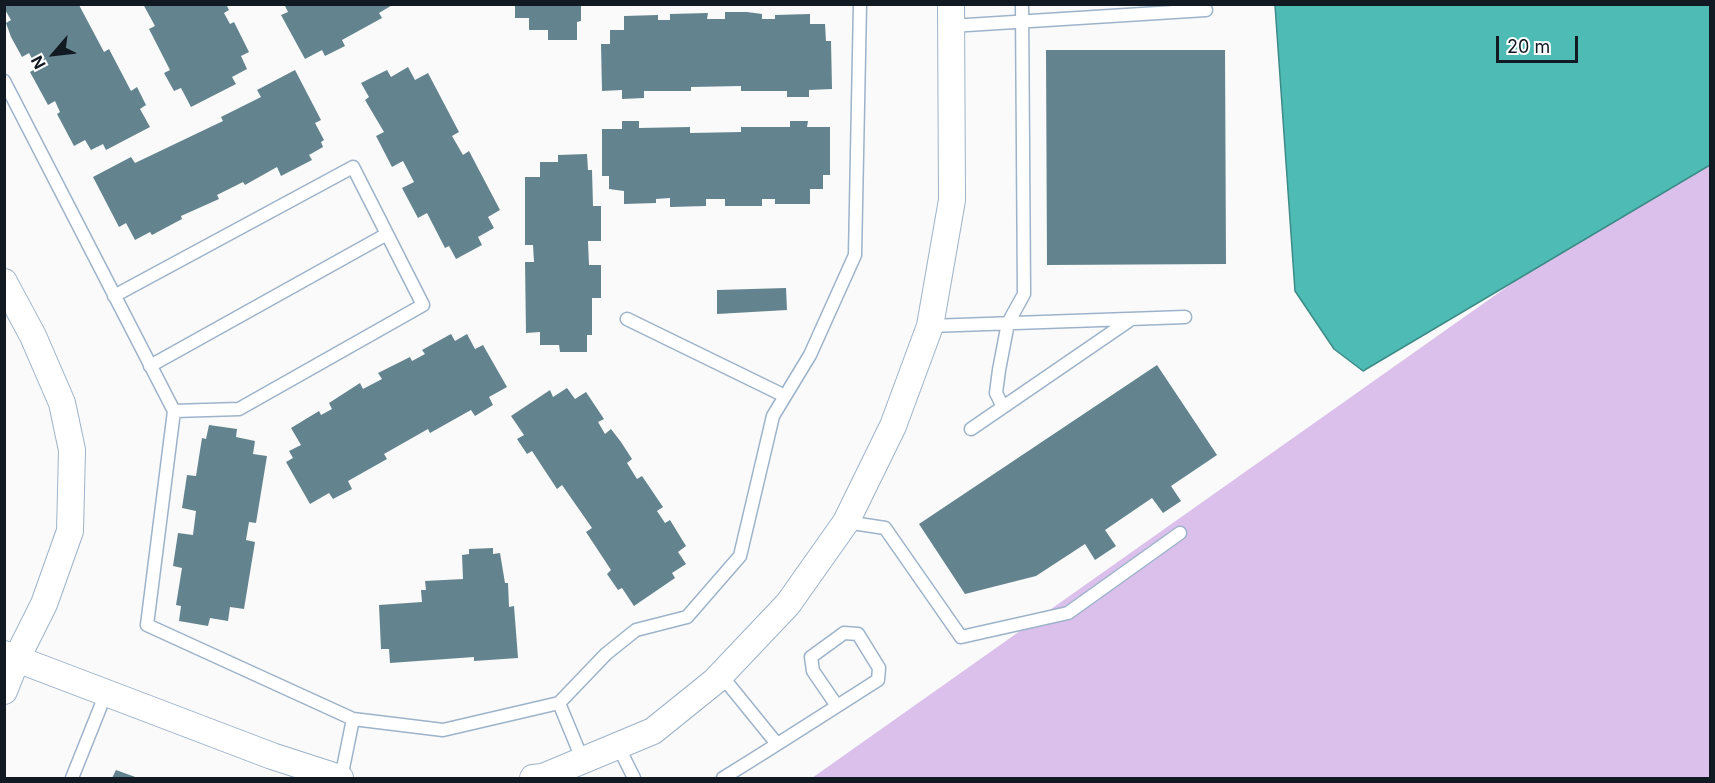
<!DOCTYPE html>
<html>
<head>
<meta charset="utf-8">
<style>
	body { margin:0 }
	#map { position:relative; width:1715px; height:783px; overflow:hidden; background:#f9faf9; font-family:Inter,sans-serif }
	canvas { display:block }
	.frame { position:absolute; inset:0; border:6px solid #111922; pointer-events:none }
	.north { position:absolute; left:24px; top:24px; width:60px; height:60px; -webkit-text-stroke:4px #fff; paint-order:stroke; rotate:242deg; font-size:16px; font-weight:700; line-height:24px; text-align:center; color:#111922 }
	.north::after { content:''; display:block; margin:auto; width:21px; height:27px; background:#111922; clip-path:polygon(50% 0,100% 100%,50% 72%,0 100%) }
	.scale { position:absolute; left:1496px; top:36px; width:82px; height:27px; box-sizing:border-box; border:3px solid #111922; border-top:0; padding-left:8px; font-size:18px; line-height:21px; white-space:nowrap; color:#111922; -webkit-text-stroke:4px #fff; paint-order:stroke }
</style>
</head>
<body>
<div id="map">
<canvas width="1715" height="783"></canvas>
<div class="frame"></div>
<div class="north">N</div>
<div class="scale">20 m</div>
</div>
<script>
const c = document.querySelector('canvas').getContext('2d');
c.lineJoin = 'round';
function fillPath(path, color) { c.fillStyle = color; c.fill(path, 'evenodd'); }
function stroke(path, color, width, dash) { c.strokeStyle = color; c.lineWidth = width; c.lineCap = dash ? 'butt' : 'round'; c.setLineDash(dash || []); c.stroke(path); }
fillPath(new Path2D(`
	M1710,165V778H812L1518,279Z`), '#dac0eb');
const water = new Path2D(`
	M1275,5H1710V165L1363,371L1334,349L1295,291Z`);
fillPath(water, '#4ebcb4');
stroke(water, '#3c8b88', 1.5);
fillPath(new Path2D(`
	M143,4H226L229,10L224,13L230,24L234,22L249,52L241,56L247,69L232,77L236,84L191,107L181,88L174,91L164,73L170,70L149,29L155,26Z
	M284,4H394L379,13L382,18L342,40L345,46L325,56L322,50L305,59L281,15L288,12Z
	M515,4H581V21L577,22V40H548V30H529V18H515Z
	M4,5H79L104,52L109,49L131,91L137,87L146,105L140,109L150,127L106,150L103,144L91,150L85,140L74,146L57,114L60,112L55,101L48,105L30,72L37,68L29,53L22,57L11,37L6,23L11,20L4,8Z
	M725,12H747L762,14V19H775V15L810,14V24H825L826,41H831L832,89L809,90V97H787V91H741V86L691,87V91H644V98L622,99V90L602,91L601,44H610V30H624V16L658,15V20H670V14L708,13L707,19H725Z
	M1046,50H1225L1226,264L1047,265Z
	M408,67L415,80L428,73L459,132L452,136L463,155L469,151L500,210L488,217L494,228L478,237L482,245L456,259L449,246L445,248L427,213L418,218L402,188L414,182L403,161L392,167L376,136L384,132L365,100L369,97L361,83L387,70L391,77Z
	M295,70L321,120L315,123L324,140L321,142L323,147L309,155L312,160L281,176L277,167L245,185L243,182L217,195L219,199L181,216L182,219L152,235L150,232L135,240L126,223L119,227L93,177L131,157L135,163L223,121L221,117L261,97L257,90Z
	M622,121H639V128L690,127V133L741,132V127H790V121H808L807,127H830V175H823V189H810V204H775V199H762V206H725V199H706V206L670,207V198L656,199V203L624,204V191L609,189V176H602V129H622Z
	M587,154L588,170H592L593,206H601V241H588L589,265H601V298H592V335H587V352H560L559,345H540V332L526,333L525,262H534L533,245H525V177H540V162H558V155Z
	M786,288L787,310L717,314V290Z
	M451,334L455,341L467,334L475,349L483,345L507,387L489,397L493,405L475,416L471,410L430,433L428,429L384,454L387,459L348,481L352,489L333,499L329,493L310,504L286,462L293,458L289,451L301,445L291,428L319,411L321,415L332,409L329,403L360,383L363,389L382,379L378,373L410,357L412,361L425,354L422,350Z
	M1157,365L1217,455L1171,486L1181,501L1163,513L1152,498L1105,530L1116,546L1095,560L1085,544L1036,576L965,594L919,524Z
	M567,388L575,399L586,392L604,419L598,422L605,434L611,429L621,442L632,459L627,463L637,479L642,476L663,507L657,511L665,523L670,520L686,546L678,552L686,564L672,573L675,578L634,606L622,588L618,590L607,574L611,570L586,532L592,528L562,485L557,489L532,451L527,454L517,439L524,435L511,416L550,390L553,397Z
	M209,425L237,429L236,437L255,441L253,454L267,456L256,523L249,522L246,540L255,542L244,609L230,607L228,621L210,618L208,626L179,621L181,606L176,605L182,568L173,566L178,533L193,535L196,511L182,508L187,475L196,476L202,438L206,439Z
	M493,548V554L500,553L505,583H508L509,607L514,606L518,658L474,661V657L390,663L389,649H381L379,605L422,602L421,590H426L425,581L463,579L462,555L469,554V549Z
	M116,770L138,778H112Z`), '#63848f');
const lane = new Path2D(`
	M951,26L1206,10
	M4,81L174,411L147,625L353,719L341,778
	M114,296L353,167L423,305L239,409L174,411
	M627,319L785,396
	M930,326L1185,317
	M150,366L387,234
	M1003,407L996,393L999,370L1008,323L1024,294L1022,4
	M971,429L1130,320
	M846,522L885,528L961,637L1068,613L1180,533
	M721,675L777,744
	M559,703L606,654L636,630L687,617L740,556L773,416L810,355L855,255L860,4
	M353,719L443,730L559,703L583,761
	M618,746L634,778
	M72,778L106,693
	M723,778C775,746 826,713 878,680L879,668L858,634L844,633L811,657L813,671L837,706`);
const street = new Path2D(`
	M4,282L33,336L62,403L72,450L70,531L44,604L17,658L4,691
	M4,654L272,756L340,778
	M533,778L543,777L653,731L715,681L788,604L846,522L893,426L930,326L952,200L951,4`);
stroke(lane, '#9db3ca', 15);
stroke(street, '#9db3ca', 28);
stroke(lane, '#fff', 12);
stroke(street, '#fff', 26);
</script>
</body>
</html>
